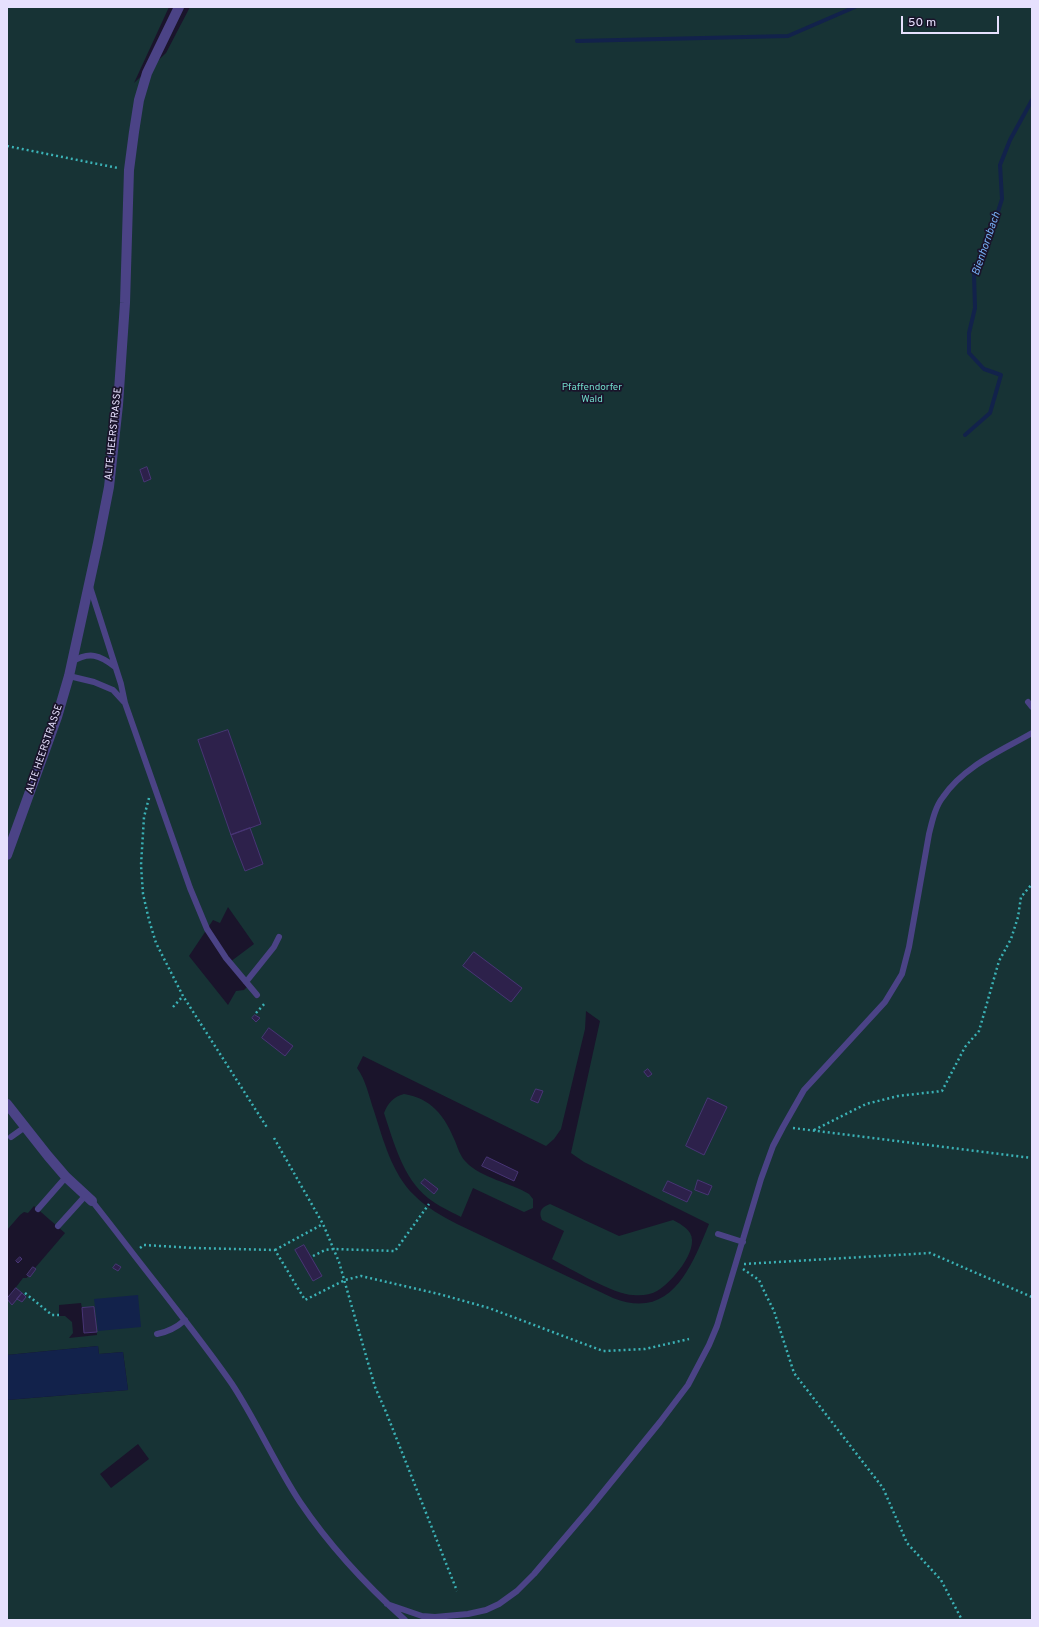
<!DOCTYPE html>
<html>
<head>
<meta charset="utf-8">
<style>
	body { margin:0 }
	#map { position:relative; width:1039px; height:1627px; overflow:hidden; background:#1a142b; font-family:Overpass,sans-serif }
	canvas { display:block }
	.frame { position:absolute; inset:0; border:8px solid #e6e0fd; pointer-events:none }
	.scale { position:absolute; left:901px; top:16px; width:98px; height:18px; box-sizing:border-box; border:2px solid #e6e0fd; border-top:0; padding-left:5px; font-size:12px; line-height:14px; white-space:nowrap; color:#e6e0fd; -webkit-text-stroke:3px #1a142b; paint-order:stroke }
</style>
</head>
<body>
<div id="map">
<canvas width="1039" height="1627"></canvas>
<div class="frame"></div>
<div class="scale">50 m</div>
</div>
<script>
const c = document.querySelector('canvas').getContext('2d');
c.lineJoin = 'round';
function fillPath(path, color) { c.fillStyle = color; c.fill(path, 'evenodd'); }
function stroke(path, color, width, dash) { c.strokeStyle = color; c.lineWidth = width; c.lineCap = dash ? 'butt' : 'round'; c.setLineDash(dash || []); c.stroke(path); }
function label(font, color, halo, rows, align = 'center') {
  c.font = font + ' Overpass,sans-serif'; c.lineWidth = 3.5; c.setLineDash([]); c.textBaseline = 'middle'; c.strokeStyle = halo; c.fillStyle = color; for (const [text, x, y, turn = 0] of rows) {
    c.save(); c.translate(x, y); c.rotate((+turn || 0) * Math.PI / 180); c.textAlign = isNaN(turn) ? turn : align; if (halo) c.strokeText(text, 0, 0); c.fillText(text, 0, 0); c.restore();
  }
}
fillPath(new Path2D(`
	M7,7H169L134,83L166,53L190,7H1032V1620H7V1400L128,1390L123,1352L99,1354L98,1346L7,1355V1299L23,1278H27L28,1276L27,1275L33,1267L35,1268L65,1233L34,1206L28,1213L24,1212L20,1215L7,1230ZM228,907L254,944L230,962L248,986L244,990L236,991L228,1005L189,956L213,920L220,923ZM586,1011L600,1021L571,1153L584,1162L709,1224C691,1268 671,1321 613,1298L457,1224C442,1216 427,1208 414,1195C392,1174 383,1139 374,1111C369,1097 366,1080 357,1068L363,1056L546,1146L554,1139L561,1129L585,1029ZM81,1303L82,1308L94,1307L97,1335L69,1338L73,1333L72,1322L65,1316H59V1305ZM138,1444L149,1459L111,1488L100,1474Z
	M404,1094C431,1098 445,1116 455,1141C458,1148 460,1156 466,1162C481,1178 511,1183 529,1194L533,1199V1208L524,1212L473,1188L461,1217C450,1211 438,1206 428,1198C403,1178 394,1143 384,1113C388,1103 393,1097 404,1094Z
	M550,1204L619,1236L673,1220C679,1223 686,1227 690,1233C700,1250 671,1283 657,1291C650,1295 641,1296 633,1295C615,1295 569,1268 552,1259L564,1231L542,1220C538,1211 542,1207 550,1204Z`), '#173335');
fillPath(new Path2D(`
	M138,1295L141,1327L98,1331L94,1299Z
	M98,1346L99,1354L123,1352L128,1390L7,1400V1355Z`), '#12224b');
stroke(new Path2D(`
	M577,41L788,36L855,7
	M965,435L990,413L1001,375L984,369L969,353V333L975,308L974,274L984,256L1002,199L1000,165L1010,140L1032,100`), '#12224b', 4);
const building = new Path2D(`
	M147,467L151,479L144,482L140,470Z
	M228,730L261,824L231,835L198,740Z
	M250,828L263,864L245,871L231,835Z
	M474,952L522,988L511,1002L463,966Z
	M255,1015L260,1018L256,1022L252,1018Z
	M269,1028L293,1046L285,1056L262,1038Z
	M648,1069L652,1074L648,1077L644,1072Z
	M536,1089L543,1091L538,1103L531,1100Z
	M708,1098L727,1107L704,1155L686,1146Z
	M487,1157L518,1172L514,1181L482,1166Z
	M425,1179L438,1189L434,1194L421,1183Z
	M698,1180L712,1186L708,1195L695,1190Z
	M668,1181L692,1192L687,1202L663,1191Z
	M304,1245L322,1276L313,1281L295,1250Z
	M20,1257L22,1259L18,1263L16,1261Z
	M116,1264L121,1267L118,1271L113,1268Z
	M33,1267L36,1269L30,1277L27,1275Z
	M16,1288L22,1293L12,1305L7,1299Z
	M22,1293L26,1297L22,1302L17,1299Z
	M94,1307L97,1332L84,1333L82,1308Z`);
fillPath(building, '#2d214b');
stroke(building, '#483575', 1);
stroke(new Path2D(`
	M7,146L118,168
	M149,798L144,817L141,865L143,894L149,920L156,943L183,996L268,1129
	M173,1007L183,996
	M256,1013L266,1002
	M793,1128L1032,1158
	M814,1130L866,1104L898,1096L942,1091L965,1047L979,1031L999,961L1011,939L1018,917L1021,897L1032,884
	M274,1138L323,1224L339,1262L375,1387L386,1412L457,1591
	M140,1248L144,1245L194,1248L275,1250L305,1300L345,1280L361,1276L439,1294L489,1308L603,1351L645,1349L689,1339
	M275,1250L323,1224
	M313,1256L325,1250L334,1249L395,1251L429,1204
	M744,1264L930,1253L1032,1297
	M743,1269L759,1280L765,1293L774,1311L794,1373L883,1488L907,1543L941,1580L962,1620
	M25,1293L52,1315H59`), '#3bb2b6', 2.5, [2, 3]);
stroke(new Path2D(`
	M90,587L121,684L125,703L190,888L207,929L226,958L257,995
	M72,662C89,651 100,655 115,667
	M69,676L94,682L113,690L124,702
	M1028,702L1032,707
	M246,982L274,947L279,937
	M11,1137L25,1127
	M92,1201C116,1231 139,1262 163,1292C186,1322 210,1352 232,1384C257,1422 275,1464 300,1502C329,1545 366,1585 405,1620
	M38,1209L66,1177
	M58,1226L86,1195
	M718,1234L743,1242
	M157,1334C168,1332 176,1328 185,1320
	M387,1604L422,1616L435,1617L468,1614L486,1610L499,1604L517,1591L534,1574L591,1507L660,1422L688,1385L709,1345L717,1326L761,1179L773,1146L783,1127L804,1090L885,1002L902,974L909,947L929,834C932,822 935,807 943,797C964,766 1001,751 1032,733`), '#4b4386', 6);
stroke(new Path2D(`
	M7,855L57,717L69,676L98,543L109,487L118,405L125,303L129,170L134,132L139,100L147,73L179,7
	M7,1104L48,1156L66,1177L92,1201`), '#4b4386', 10);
label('10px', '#70d9c8', '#1a142b', [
	["Pfaffendorfer",592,388],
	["Wald",592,400]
]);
label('10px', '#e6e0fd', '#1a142b', [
	["ALTE HEERSTRASSE",114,434,-84],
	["ALTE HEERSTRASSE",45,749,-71]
]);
label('italic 11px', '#76aff5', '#1a142b', [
	["Bienhornbach",987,244,-71]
]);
</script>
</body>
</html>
